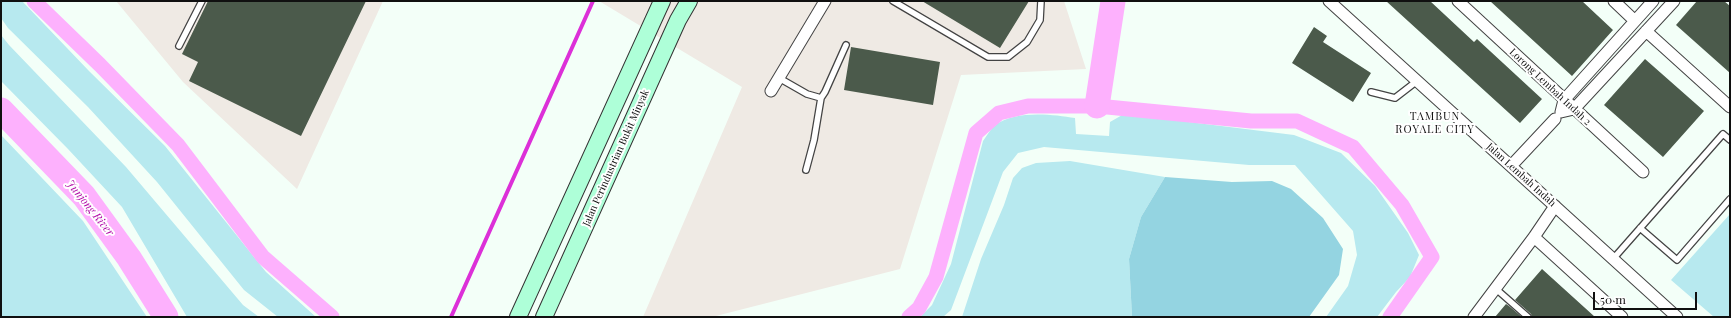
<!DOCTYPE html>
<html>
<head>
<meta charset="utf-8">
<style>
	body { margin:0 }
	#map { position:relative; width:1731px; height:318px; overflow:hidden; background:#f3fff8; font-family:"Playfair Display",serif }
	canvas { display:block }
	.frame { position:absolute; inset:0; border:2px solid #101010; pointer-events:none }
	.scale { position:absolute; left:1593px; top:292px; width:104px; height:18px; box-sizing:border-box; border:2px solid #101010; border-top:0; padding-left:5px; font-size:12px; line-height:14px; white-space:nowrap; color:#101010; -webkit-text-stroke:3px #fff; paint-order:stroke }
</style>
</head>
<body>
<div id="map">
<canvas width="1731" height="318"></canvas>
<div class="frame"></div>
<div class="scale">50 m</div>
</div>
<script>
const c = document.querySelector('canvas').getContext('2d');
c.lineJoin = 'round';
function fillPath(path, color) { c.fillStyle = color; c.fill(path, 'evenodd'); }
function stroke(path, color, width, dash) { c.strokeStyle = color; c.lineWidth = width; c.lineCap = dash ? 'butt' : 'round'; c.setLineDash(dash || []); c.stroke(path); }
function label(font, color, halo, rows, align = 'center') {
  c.font = font + ' "Playfair Display",serif'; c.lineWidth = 4; c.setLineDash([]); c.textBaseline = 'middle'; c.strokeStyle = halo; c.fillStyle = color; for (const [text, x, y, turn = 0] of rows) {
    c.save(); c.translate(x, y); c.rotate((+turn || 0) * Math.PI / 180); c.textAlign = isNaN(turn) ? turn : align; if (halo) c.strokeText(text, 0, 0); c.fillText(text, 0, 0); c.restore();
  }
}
fillPath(new Path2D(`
	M116,1H383L297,189L183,82Z
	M599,1H1064L1086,69L961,75L900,269L712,317H643L742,87Z`), '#efeae4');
fillPath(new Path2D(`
	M1,1H22L89,71L165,146L266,272L316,317H278L244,290L157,182L88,107L8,28L1,18Z
	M1,35L9,45L126,167L243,305L259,317H187L122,207L68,149L1,81Z
	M1124,114L1294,135L1341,153L1375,186L1408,233L1419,255L1410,277L1396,292L1377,317H1326L1348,286L1357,255L1353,231L1295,165H1249L1044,147L1018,153L1003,172L951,310L943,317H920L932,305L951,264L983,141C986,137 990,130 994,126C1014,110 1051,114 1075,118L1076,134L1109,136L1110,122Z
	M1,135L83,221L147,317H1Z
	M1070,161L1165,177L1141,217L1129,259L1132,317H962L981,259L1004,205L1013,178L1022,168L1036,163Z
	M1730,214V317H1714L1671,280Z`), '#b7e9ef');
fillPath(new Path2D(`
	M1165,177L1232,182L1272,181L1291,189L1323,218L1343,249L1339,275L1309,317H1132L1129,259L1141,217Z`), '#94d4e1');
stroke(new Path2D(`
	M451,317L593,1`), '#dc30d8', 4);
stroke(new Path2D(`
	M34,1L100,65L178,145L263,257L332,317
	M909,317L919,308L936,277L976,133L999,113L1028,106H1097L1251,121H1297L1353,147L1402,205L1432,257L1390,317`), '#fdb1fd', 15);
stroke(new Path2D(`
	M1097,106L1113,1
	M1,110L84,196L129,258L166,317`), '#fdb1fd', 25);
fillPath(new Path2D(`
	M208,1H366L301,136L189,81L198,62L182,54Z
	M922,1H1029L1000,48Z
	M1386,1H1430L1474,42L1477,39L1542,99L1520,123Z
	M1490,1H1582L1613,30L1572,76Z
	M1697,1H1724L1730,6V73L1676,25Z
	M1314,27L1327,36L1323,42L1371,73L1353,102L1292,63Z
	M851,47L940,62L933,105L844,90Z
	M1645,59L1704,111L1663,157L1604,105Z
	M1542,269L1595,317H1532L1531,314L1515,300Z
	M1506,304L1509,306L1522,317H1495Z`), '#4b5a4b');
const service = new Path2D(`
	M893,1L988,57H1008L1027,42L1040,20L1041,1
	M179,46L202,1
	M779,78L807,94L821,98L825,92L846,45
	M1371,92L1395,98L1417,81
	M806,170L814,140L821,98
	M1640,228L1677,260L1730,199
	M1613,259L1723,134L1730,140
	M1495,288L1528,317`);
const minor = new Path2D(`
	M1329,1L1677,317
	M1458,1L1643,172
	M1614,1L1635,21
	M1653,1L1564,100L1561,112L1574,109L1674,1
	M1646,31L1730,107
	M771,91L825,1
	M1511,166L1555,119
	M1534,237L1622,317
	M1474,317L1534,237L1555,206`);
const secondary = new Path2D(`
	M518,317L662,1
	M544,317L678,20L689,1`);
stroke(service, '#434343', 8);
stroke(minor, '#434343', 13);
stroke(secondary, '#323232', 18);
stroke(service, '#fff', 5.5);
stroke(minor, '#fff', 11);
stroke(secondary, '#aeffd8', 16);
label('10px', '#101010', '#fff', [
	["Lorong Lembah Indah 2",1550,87,43],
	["Jalan Perindustrian Bukit Minyak",616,158,-66],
	["Jalan Lembah Indah",1521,175,42]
]);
c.letterSpacing = '1px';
label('11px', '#101010', '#fff', [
	["TAMBUN",1435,117],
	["ROYALE CITY",1435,130]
]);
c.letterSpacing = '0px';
label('italic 11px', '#b10aa7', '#fff', [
	["Junjong River",90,208,51]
]);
</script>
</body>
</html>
